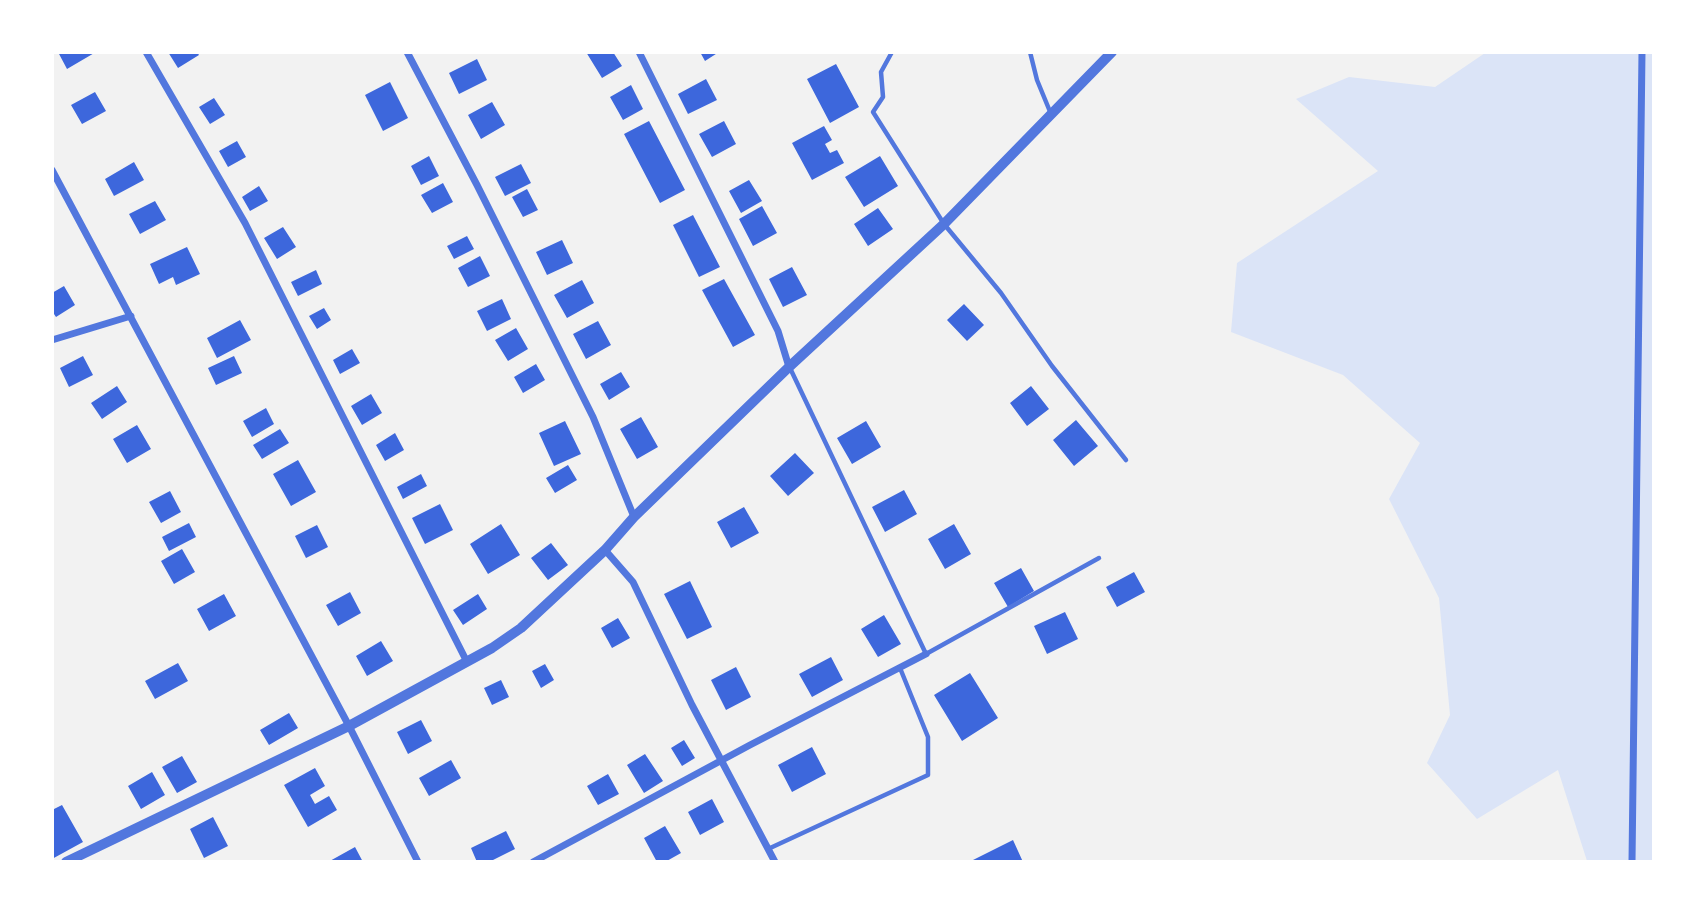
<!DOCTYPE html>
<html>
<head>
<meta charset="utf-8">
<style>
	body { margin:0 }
	#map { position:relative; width:1706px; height:914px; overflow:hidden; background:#f2f2f2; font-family:"Open Sans",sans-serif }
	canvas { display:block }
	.frame { position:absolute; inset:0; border:54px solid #fff; pointer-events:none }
</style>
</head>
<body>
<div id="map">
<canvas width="1706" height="914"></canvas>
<div class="frame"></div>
</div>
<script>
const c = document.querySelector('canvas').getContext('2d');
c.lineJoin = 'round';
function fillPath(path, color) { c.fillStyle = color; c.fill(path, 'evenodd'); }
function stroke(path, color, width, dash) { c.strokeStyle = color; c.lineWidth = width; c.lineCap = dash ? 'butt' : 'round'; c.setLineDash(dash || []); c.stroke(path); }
fillPath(new Path2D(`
	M1485,53H1653V861H1587L1558,770L1477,819L1427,763L1450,715L1439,598L1389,499L1420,443L1343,375L1231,332L1237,263L1378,171L1296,99L1349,77L1435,87Z`), '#dbe4f7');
fillPath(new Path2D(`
	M58,52H96L67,69Z
	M168,52H197L199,55L178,68Z
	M586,52H613L622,66L602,78Z
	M700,52H719L705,61Z
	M477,59L487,80L459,94L449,73Z
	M836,64L859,107L830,123L807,79Z
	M706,79L717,100L688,114L678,94Z
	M390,82L408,118L383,131L365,95Z
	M631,85L643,109L623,120L610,97Z
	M95,92L106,111L82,124L71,105Z
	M214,98L225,115L210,124L199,107Z
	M492,102L505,125L481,139L468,115Z
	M649,121L685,190L660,203L624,134Z
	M724,121L736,144L712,157L699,134Z
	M824,126L832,140L825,144L830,153L837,150L844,163L812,180L792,143Z
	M237,141L246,157L228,167L219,151Z
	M429,156L439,176L421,185L411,166Z
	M880,156L898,186L864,207L845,177Z
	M134,162L144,180L114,196L105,179Z
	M521,164L531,183L505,196L495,177Z
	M749,180L762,201L741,213L729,191Z
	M443,183L453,202L432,213L421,195Z
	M259,186L268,201L250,211L242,197Z
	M527,189L538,210L523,217L512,197Z
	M155,201L166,220L140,234L129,214Z
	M762,206L777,233L753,246L739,219Z
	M878,208L893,229L868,246L854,224Z
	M693,215L720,267L699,277L673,225Z
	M283,227L296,247L277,259L264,238Z
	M467,236L474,249L454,259L447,246Z
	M562,240L573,263L547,275L536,252Z
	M187,247L200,274L176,285L173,277L159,284L150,264Z
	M480,256L490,276L468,287L458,268Z
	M792,267L807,295L783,307L769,279Z
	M316,270L322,284L298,296L291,282Z
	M724,279L755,335L733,347L702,290Z
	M582,280L594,303L567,318L554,295Z
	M64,286L75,305L56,317L52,311V293Z
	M502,299L511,319L487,331L477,311Z
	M964,304L984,325L967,341L947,320Z
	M324,308L331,320L317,329L309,316Z
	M240,320L251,340L217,358L207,338Z
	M598,321L611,345L586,359L573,334Z
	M516,328L528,349L508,361L495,340Z
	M352,349L360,363L340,374L333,360Z
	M83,356L93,375L69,387L60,368Z
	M234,356L242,373L216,385L208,368Z
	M536,364L545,380L523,393L514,377Z
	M621,372L630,387L609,400L600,384Z
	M117,386L127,402L102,419L91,403Z
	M1031,386L1049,409L1027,426L1010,403Z
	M371,394L382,413L362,425L351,406Z
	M266,408L274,424L252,437L243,421Z
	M641,417L658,447L637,459L620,429Z
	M1076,420L1098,446L1074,466L1053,440Z
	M565,421L581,454L554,466L539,433Z
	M866,421L881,447L852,464L837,438Z
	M137,425L151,449L127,463L113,439Z
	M280,429L289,443L262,459L253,445Z
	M395,433L404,450L385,461L376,445Z
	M795,453L814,473L788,496L770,476Z
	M298,460L316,492L291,506L273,474Z
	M568,465L577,480L555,493L546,478Z
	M421,474L427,486L403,499L397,487Z
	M904,490L917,514L885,532L872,507Z
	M170,491L181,512L161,523L149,502Z
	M440,504L453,530L425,544L412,518Z
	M744,507L759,533L731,548L717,522Z
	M189,523L196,537L169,551L162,537Z
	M501,524L520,555L488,574L470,544Z
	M954,524L971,554L945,569L928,539Z
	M317,525L328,547L306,558L295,536Z
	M551,543L568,565L548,580L531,558Z
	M182,549L195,572L174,584L161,561Z
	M1021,568L1034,591L1008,607L994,583Z
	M1134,572L1145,592L1117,607L1106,587Z
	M690,581L712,627L687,639L664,594Z
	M350,592L361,613L338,626L326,605Z
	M224,594L236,616L209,631L197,609Z
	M478,594L487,609L463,625L453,610Z
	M1065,612L1078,639L1047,654L1034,626Z
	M884,615L901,644L878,657L861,629Z
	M618,618L630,638L612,648L601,628Z
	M381,641L393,661L367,676L356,656Z
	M831,657L843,680L812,697L799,674Z
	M178,663L188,681L155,699L145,681Z
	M545,664L554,680L541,688L532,671Z
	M736,667L751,697L726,710L711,680Z
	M970,673L998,718L962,741L934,695Z
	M501,680L509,697L492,705L484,688Z
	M289,713L298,728L269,745L260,730Z
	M421,720L432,741L408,754L397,732Z
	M684,740L695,758L682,766L671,748Z
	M812,747L826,774L792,792L778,765Z
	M645,754L663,781L644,793L627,765Z
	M182,756L197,782L177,793L162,767Z
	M451,760L461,778L429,796L419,778Z
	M315,768L325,786L310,795L315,804L329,796L337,810L308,827L284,785Z
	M152,772L165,795L141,809L128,786Z
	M608,774L619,794L598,805L587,786Z
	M712,799L724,822L700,835L688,812Z
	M62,805L83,842L52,859V810Z
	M213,817L228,846L204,858L190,829Z
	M665,826L681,853L665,862H657L644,838Z
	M506,831L515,849L489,862H477L471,848Z
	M1013,840L1023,862H969Z
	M355,847L363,862H328Z`), '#3d67dc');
stroke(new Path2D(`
	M892,52L881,72L883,97L873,112L944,224L1001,293L1052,366L1126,460
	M1030,52L1037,80L1051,114
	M790,368L926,654L1099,558
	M768,849L928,775V737L900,668`), '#5277de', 4.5);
stroke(new Path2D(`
	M146,52L245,223L467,662
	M407,52L477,185L593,417L634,517
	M639,52L778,331L789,367
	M52,170L349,726L418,862
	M52,340L131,316
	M605,550L633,582L692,705L775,862
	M533,862L750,745L926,654
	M1632,862L1642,52`), '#5277de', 7);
stroke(new Path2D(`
	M66,862L349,726L492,648L521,628L605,550L634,517L789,367L944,224L1112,52`), '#5277de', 10);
</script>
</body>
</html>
